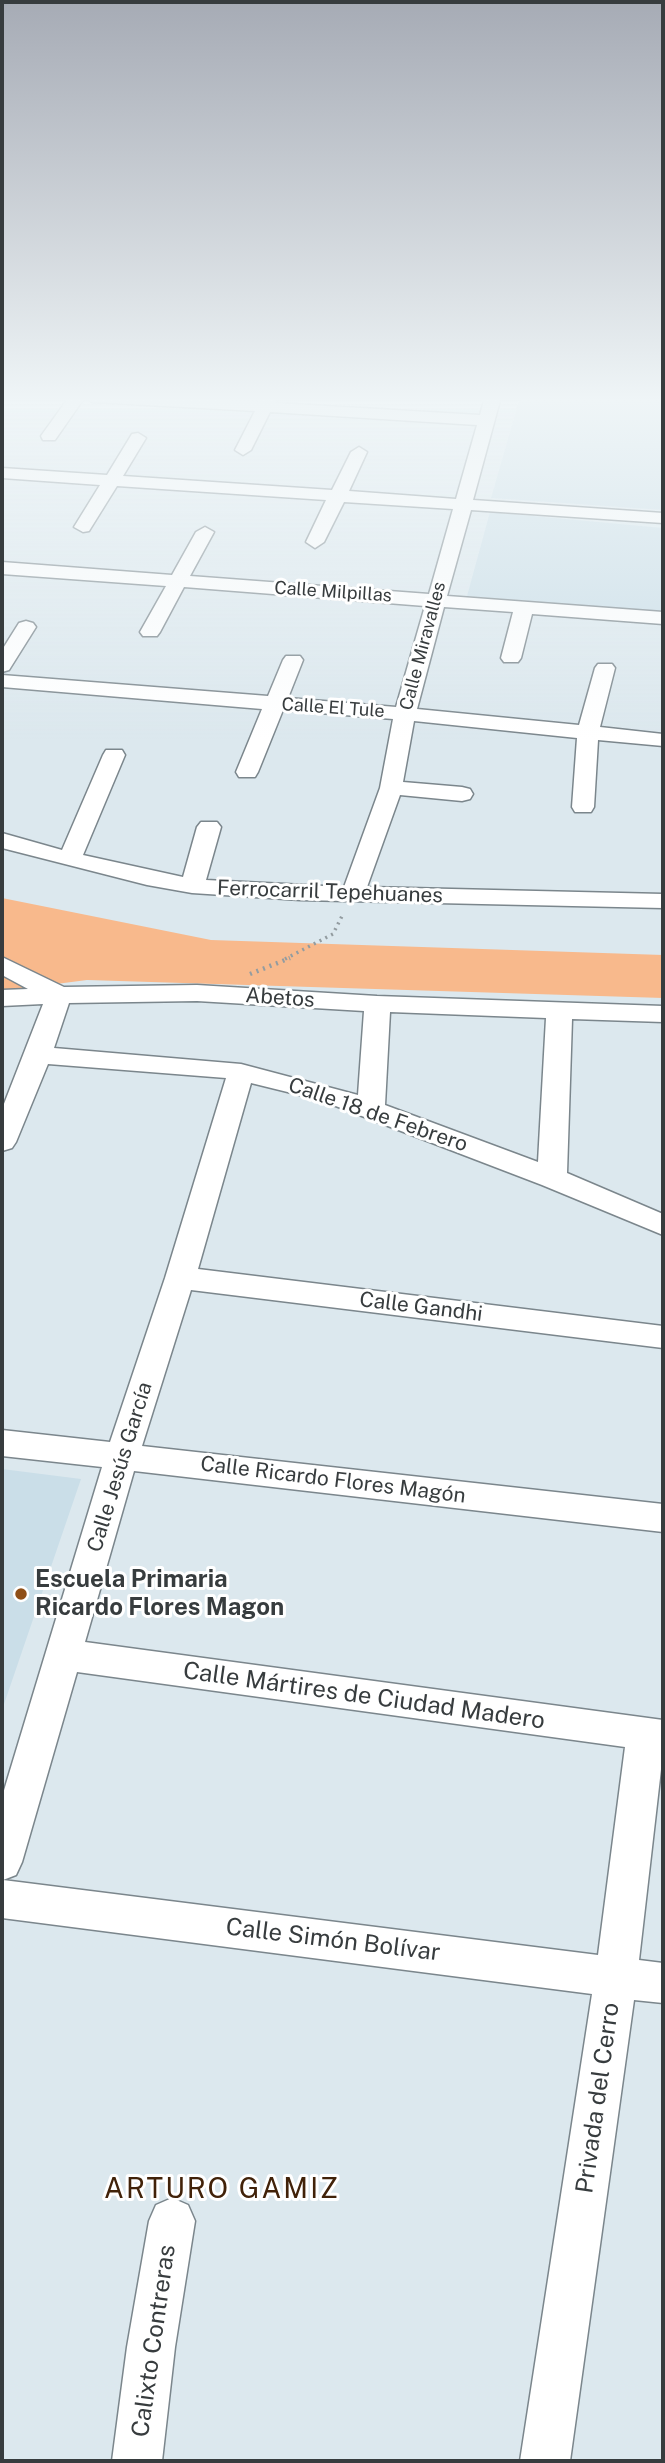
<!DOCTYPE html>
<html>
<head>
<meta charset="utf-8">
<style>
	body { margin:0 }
	#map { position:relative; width:665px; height:2463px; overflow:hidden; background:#dce8ee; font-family:"Public Sans",sans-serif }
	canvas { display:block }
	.frame { position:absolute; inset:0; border:4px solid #373c3e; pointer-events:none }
</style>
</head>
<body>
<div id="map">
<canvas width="665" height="2463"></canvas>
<div class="frame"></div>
</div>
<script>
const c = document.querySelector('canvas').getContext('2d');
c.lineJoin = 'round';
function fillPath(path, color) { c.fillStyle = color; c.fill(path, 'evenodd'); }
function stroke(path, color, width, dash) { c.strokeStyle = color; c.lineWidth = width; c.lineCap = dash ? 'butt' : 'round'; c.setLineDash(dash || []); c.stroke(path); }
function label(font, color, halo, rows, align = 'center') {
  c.font = font + ' "Public Sans",sans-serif'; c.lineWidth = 6; c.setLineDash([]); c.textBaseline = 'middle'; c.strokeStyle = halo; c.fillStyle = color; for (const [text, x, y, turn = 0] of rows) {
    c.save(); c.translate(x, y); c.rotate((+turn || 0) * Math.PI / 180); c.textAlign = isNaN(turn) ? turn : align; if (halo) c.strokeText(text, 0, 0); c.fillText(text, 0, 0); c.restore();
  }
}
fillPath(new Path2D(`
	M520,397H663V510L491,498Z
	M490,512L663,528V612L467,596Z
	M2,1469L81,1479L2,1710Z`), '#cadee8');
fillPath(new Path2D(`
	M2,898L211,940L663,955V998L87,980L2,991Z`), '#f8b98c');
const minor = new Path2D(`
	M69,397H167L259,402L262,397H278L275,403L480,415L485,397H501L473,500L663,513V523L471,510L447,596L663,612V624L532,614L521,658L518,662H504L501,658L513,612L444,607L417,709L579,725L595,668L598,664H612L615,668L600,727L663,734V746L598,740L594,807L591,812H575L572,807L577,738L414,721L403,782L462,787L470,789L473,794L470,799L462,801L400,795L367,887L663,894V908L300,900L192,893L147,885L2,848V833L62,850L103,755L106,750H122L125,755L83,855L183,877L197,827L201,822H217L221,827L206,880L344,887L380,788L393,719L283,710L258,772L255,777H239L236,772L262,709L2,687V675L268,696L283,660L286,656H300L303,660L288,698L396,707L425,606L184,587L160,632L157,636H143L140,632L166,586L2,574V562L172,575L196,532L205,527L214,532L190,576L429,594L453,509L344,502L324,542L315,548L306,542L326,500L117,486L89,531L83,532L74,527L100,485L2,478V468L107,475L132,434L138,433L146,438L123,476L332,490L351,452L359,447L367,452L349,491L456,499L477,425L270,412L251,450L243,455L235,450L255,411L93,402L85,397L55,440H43L41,436Z
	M26,621L33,623L36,627L9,670L2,672V650L19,623Z
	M2,957L64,987L197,985L377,996L663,1006V1022L572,1019L567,1173L663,1214V1235L542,1185L320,1100L251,1083L198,1269L663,1326V1348L191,1290L142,1446L663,1504V1532L134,1471L85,1642L663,1720V1752L639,1960L663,1963V2003L634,2000L570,2461H520L592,1994L2,1918V1797L102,1467L2,1456V1430L110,1442L165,1278L226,1078L48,1064L16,1142L12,1148L2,1151V1109L43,1004L2,1006V990L28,989L2,975ZM197,1001L364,1011L358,1095L241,1064L54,1048L69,1003ZM390,1012L546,1018L538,1162L385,1105ZM77,1672L625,1747L598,1955L3,1880L16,1875L22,1862Z
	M172,2198L188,2205L195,2221L175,2347L162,2461H112L127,2347L149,2221L156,2205Z`);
stroke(minor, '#7b868c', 3);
stroke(new Path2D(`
	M285,959L333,934L343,914`), '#939ca0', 3.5, [2, 4.5]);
stroke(new Path2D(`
	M250,974L290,958`), '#939ca0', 4.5, [2, 5]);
fillPath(minor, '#fff');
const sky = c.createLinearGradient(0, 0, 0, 741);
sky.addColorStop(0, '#a6abb5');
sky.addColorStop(0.54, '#eff5f7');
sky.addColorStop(1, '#eff5f700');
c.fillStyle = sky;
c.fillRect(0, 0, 665, 741);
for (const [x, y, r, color] of [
	[21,1594,7,"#8f4f17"]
]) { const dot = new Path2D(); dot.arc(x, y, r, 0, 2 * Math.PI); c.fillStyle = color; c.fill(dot); stroke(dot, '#fff', 2.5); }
label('18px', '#373c3e', '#fff', [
	["Calle Milpillas",333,592,4],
	["Calle Miravalles",423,646,-75],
	["Calle El Tule",333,708,4]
]);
label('21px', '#373c3e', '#fff', [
	["Ferrocarril Tepehuanes",330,892,2],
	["Abetos",280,998,4],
	["Calle 18 de Febrero",378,1115,19],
	["Calle Gandhi",421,1307,7],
	["Calle Jesús García",120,1467,-73],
	["Calle Ricardo Flores Magón",333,1480,7]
]);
label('bold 24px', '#373c3e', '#fff', [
	["Escuela Primaria",35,1580],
	["Ricardo Flores Magon",35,1608]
], 'left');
label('24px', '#373c3e', '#fff', [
	["Calle Mártires de Ciudad Madero",364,1696,8],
	["Calle Simón Bolívar",333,1940,7],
	["Privada del Cerro",598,2098,-82],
	["Calixto Contreras",154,2341,-82]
]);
c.letterSpacing = '2px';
label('28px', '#412209', '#fff', [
	["ARTURO GAMIZ",222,2189]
]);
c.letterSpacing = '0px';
</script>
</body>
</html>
